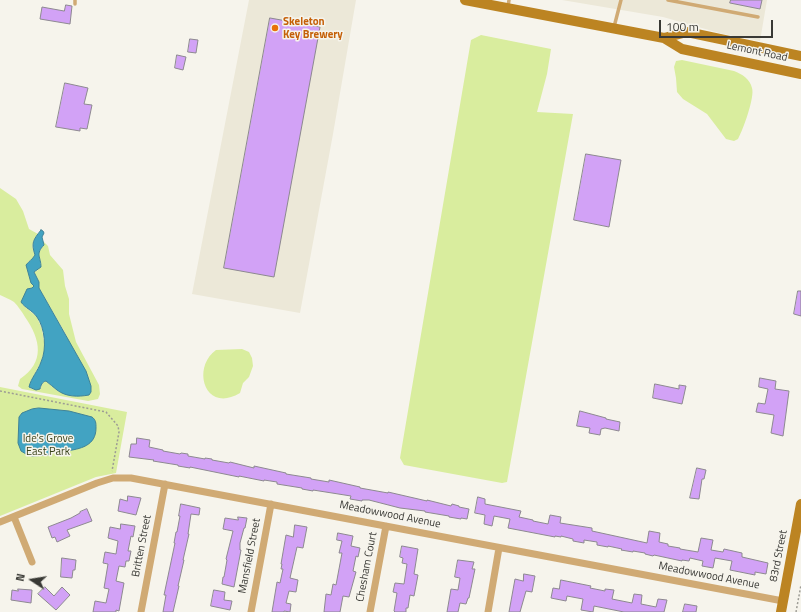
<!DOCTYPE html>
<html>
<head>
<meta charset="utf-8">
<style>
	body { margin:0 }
	#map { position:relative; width:801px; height:612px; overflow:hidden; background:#f6f4ec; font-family:"Titillium Web",sans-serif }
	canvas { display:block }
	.north { position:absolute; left:12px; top:560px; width:40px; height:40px; -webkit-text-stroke:3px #f6f4ec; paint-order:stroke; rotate:282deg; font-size:11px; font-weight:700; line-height:16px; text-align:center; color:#393935 }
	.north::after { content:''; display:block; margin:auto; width:14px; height:18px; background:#393935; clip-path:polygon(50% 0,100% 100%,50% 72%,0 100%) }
	.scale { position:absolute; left:659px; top:20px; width:114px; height:18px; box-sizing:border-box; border:2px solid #393935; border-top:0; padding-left:5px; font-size:12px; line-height:14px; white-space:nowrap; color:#393935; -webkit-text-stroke:3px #f6f4ec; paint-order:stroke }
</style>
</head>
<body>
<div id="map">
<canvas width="801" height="612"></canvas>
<div class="north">N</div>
<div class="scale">100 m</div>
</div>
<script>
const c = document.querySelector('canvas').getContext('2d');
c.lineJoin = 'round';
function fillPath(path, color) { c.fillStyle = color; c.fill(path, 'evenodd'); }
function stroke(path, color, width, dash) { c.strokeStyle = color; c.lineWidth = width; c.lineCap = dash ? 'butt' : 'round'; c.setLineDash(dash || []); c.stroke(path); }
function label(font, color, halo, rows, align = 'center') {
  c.font = font + ' "Titillium Web",sans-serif'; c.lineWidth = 3; c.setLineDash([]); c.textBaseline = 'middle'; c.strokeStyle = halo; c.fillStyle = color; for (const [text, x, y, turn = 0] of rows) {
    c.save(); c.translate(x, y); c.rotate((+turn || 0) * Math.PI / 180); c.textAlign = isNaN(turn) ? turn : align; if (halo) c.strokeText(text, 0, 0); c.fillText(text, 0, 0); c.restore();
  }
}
fillPath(new Path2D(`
	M249,0H356L333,134L300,313L192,294Z
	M562,0H767L760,41L723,34L663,17Z`), '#ece8d8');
fillPath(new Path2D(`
	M481,35L551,49L547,74L537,112L573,114L507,482L502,483L404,465L400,458L471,40Z
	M682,60L734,71C742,74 750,79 752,88C755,97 743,130 738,139L734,141L726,139L707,114L683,99L677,92L676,78L674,67L676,61Z
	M0,188L16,199L23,211L29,229L38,234C32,242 31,246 35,255L33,259L28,262L30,279L34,285L23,305L37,317L42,329L44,341V352L41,362L30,383L31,389H40L43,382L46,381L58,391L72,396L80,360L71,346L65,333L39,288V282L34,272L38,270L41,263C38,256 38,251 44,245L43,241L48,246L50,255L63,270L65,286L69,299V314L76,342L99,385L100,394L98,399L88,401L22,389L18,386L20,379C45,362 41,340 25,317C22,312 18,306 14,302C10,299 4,297 0,295Z
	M242,349L249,352L252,358L253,366L249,377L243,383L240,393C205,414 191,368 216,350Z
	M0,387L127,412L116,473L96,477L0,516Z`), '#d9ed9e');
const water = new Path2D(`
	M41,230L43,231L44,233L42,237L44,245C35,254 41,257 41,267L34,272L39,282V288L86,371L91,386V392L89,395C78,397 66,397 57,390C53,387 50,384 46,381C42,382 41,385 40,389L36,390L29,387C31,378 38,371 41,362C47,349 45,328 37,317C32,310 25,308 21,302L27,289L32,288L34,286L31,283L26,265C29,261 32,260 35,255C31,243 33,240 41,230Z
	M39,408L69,411L92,417C96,420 96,423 96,428C96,446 80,449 66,451L63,449L54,450L48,455L32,456L26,454L21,451L18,443L19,417L22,413L32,409Z`);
fillPath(water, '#42a3c2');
stroke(water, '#3f8398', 1);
const building = new Path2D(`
	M731,0H762L760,9L730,3Z
	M66,5L72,6L70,24L40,19L42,7L64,11Z
	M270,18L320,27L274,277L224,268Z
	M190,39L198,40L196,53L188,52Z
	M177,55L186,57L183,70L175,68Z
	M65,83L88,88L84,104L92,105L87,129L80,128V131L56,127Z
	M586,154L621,160L609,227L574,220Z
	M798,291H801V316L794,314Z
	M760,378L776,381L775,389L789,391L783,436L771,433L774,415L756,412L758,403L765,404L768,389L759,387Z
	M655,384L679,389V385L686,386L682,404L653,398Z
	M580,411L606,418V419L620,422L619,431L605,428L601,429L600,435L589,433L590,428L577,426Z
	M137,438L150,440L149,447L163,450V451L180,454L181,453L188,454V456L205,459V458L212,459V460L229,463L230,462L254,468V466L286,473V474L311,478V479L329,482V480L360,487V488L388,493V492L427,501V500L451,506L452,504L459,506V507L469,509L467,519L461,518V519L449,517V516L425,512V511L400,508L369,500H362V501L350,499L351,496L313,490V491L302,489V488L277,484V482L264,480V481L239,476V477L190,467V468L178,466V465L153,461L154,460L129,457L131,444H136Z
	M697,468L706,470L704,479H702L699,499L690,498Z
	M128,496L141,498L136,515L118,511L120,499L127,501Z
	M478,497L485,499V504L521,511L519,517L533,520V521L548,524L550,515L561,517L560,523L592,528V531L647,543L649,531L660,533L659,542L668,544V546L680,548V549L698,552L701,538L713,540L711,550L723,552L724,549L742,553V557L768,563L766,574L755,572V575L730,570L732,561L715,558L713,568L702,566L703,561L690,558L689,561L682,560V561L654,555L653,556L645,554V553L633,551V552L621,550L622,549L608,546V547L597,545V542L584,540V543L573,541V539L561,536V537L555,536V537L508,528L510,519L494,516L492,526L484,524L485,515L475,513Z
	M181,504L200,508L199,515L191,514L188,534H189L183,560H184L178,586H179L173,612H163L166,595H164L175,543H174L176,532H177L180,516H179Z
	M87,509L92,521L67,530L70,536L57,542L55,537L52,538L48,527L71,518L80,513V512Z
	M238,517L247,518L245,528H244L240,543V550H241L234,587L222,584L223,577H224L227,560L226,559L233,531L223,529L225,518L238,520Z
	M121,524L135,526L133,537L131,536L128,551H131L129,561H126L125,567L119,566L116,581L124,583L119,611L116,610V612H93L95,601L106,603L109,589L104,588L108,564L103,563L105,552L116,554L118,541L108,538L110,527L120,529Z
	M295,525L307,527L303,548L297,547L290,578L298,580L296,592L289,591L286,603L291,604L290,612L284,611V612H272L277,582L280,583L283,569H281L282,564H281L286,535L293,537Z
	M338,533L353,536L351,546L360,548L358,557L356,556L353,571L356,572L349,597L343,596L340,612H324L326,594L331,595L333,584L336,585L342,553H339L342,541L337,540Z
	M402,546L418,549L414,574L418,575L414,596L410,595L408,608H406V612H395L394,611L397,593L393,592L395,583L404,584L407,564L402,563L403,558L400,557Z
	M62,558L76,560L75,570H73L72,578L61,577Z
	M458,560L474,562L472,569H475L469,598H468L466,604L460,603L458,612H447L451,589L458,590L460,578L455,577Z
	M524,574L535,576L532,592L526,591L520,612H509L515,579L523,581Z
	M561,580L591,586L590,588L605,591V589L614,590L612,599L632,603L634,594L642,595L641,604L656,607L658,599L667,600L664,612H624L594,606L593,612L581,610L583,599L567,596L566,601L551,598L553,588L559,589Z
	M45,587L54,596L62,587L70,595L56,610L38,594Z
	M18,589L32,590L31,603L11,600L12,590L18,591Z
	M214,590L225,592L224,600L232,601L230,610L211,606Z
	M685,604L697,606L696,612H683Z`);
fillPath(building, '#d2a2f6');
stroke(building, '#8d8990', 1);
stroke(new Path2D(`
	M0,391L106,412L118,426L119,432L112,471
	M796,612L801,585`), '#9d9c95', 1.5, [2, 2]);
stroke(new Path2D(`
	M75,0V4
	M668,0L758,17
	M508,7L509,0
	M614,27L621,0`), '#d0aa74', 3.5);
stroke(new Path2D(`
	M14,517L32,562
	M0,522L97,483L113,478H131L783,601
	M141,612L165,484
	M251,612L271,504
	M370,612L386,526
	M488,612L499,548`), '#d0aa74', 7);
stroke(new Path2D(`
	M465,0L664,38L682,49L801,74
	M664,38L687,32L801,56
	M781,612L801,504`), '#bc8422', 10);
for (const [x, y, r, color] of [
	[275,28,4,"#e8710a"]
]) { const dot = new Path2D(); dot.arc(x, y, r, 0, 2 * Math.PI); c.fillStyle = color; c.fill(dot); stroke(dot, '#f6f4ec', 1.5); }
label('bold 11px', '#c56008', '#f6f4ec', [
	["Skeleton",283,22],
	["Key Brewery",283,35]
], 'left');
label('11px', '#393935', '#f6f4ec', [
	["Lemont Road",757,52,12],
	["Meadowwood Avenue",390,515,11],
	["Britten Street",142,546,-79],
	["Mansfield Street",250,556,-79],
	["83rd Street",779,556,-79],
	["Chesham Court",367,567,-79],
	["Meadowwood Avenue",709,576,11]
]);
label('11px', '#3a441b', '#f6f4ec', [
	["Ide's Grove",48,439],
	["East Park",48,452]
]);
</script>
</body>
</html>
